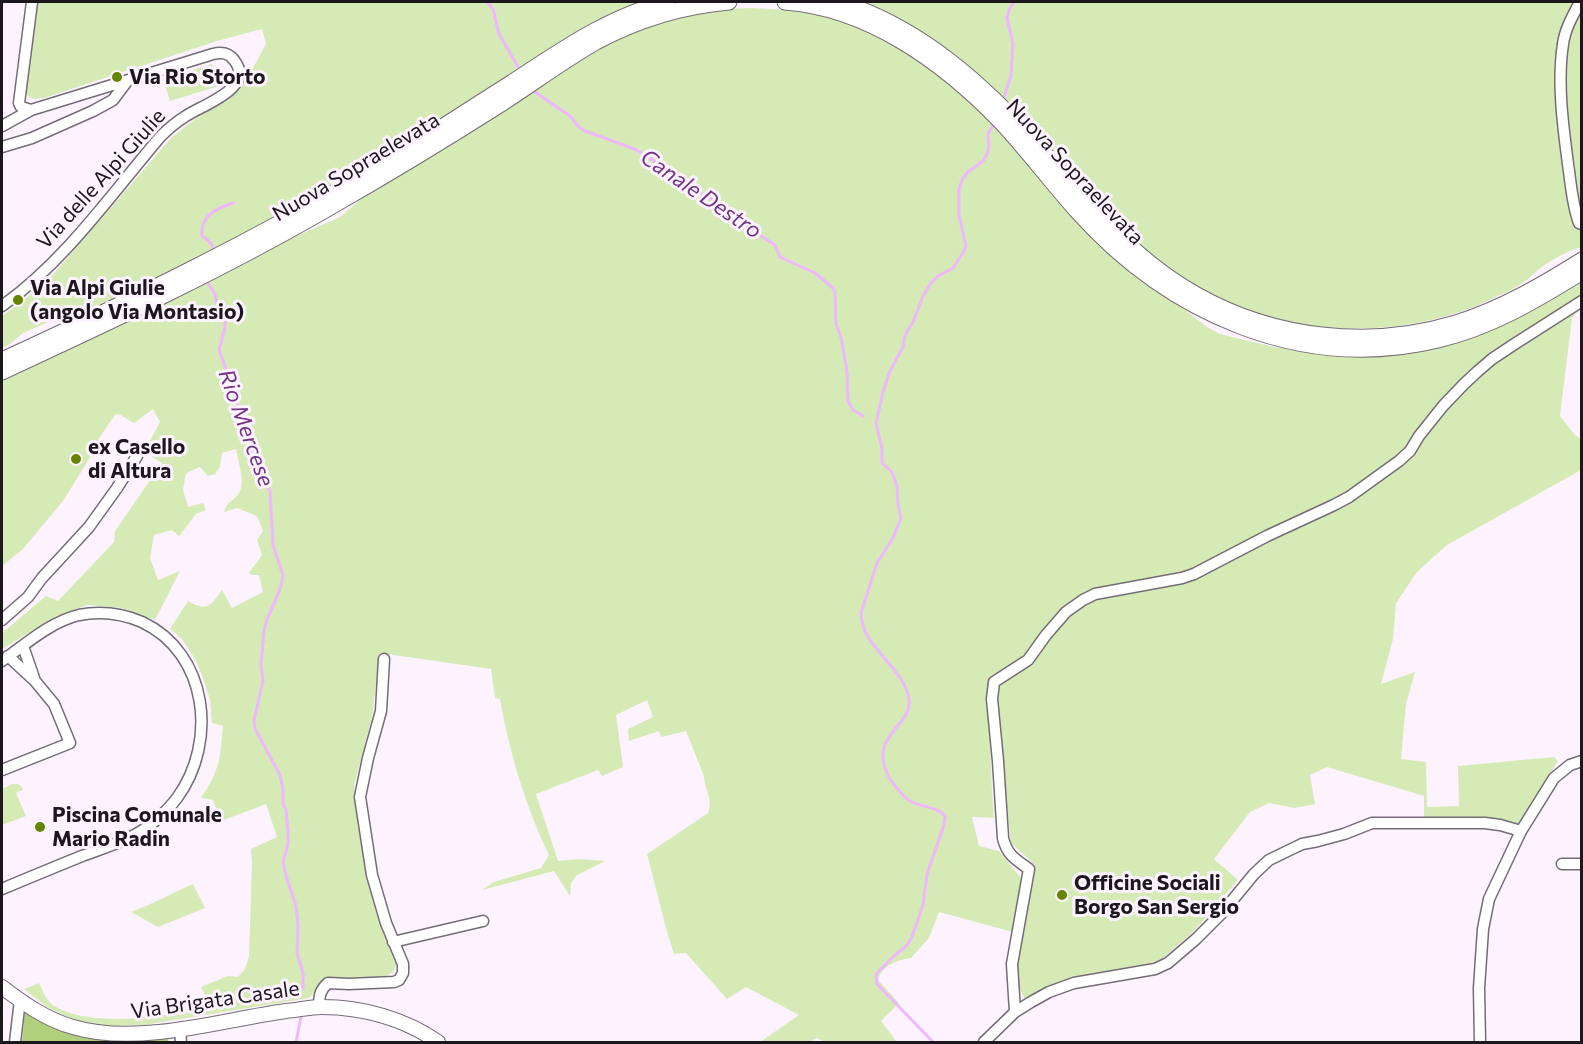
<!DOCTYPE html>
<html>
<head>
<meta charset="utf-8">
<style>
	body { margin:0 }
	#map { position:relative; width:1583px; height:1044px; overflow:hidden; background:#fcf3ff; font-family:Commissioner,sans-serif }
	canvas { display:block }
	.frame { position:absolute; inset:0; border:3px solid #1b171c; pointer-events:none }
</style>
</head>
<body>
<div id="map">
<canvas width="1583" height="1044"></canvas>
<div class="frame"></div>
</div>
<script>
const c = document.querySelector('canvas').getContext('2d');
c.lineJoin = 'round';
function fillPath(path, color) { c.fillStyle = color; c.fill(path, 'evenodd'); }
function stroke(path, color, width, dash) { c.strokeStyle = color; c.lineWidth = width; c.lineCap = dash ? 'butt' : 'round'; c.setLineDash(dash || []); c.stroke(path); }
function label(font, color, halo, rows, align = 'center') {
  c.font = font + ' Commissioner,sans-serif'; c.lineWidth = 6; c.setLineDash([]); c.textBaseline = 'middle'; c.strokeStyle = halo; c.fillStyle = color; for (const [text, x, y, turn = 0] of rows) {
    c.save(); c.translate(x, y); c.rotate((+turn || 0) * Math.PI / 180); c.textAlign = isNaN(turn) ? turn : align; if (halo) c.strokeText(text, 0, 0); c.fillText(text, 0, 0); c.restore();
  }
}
fillPath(new Path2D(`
	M37,2H641L627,8L661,21L722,9L752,8L790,10L822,16L827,2H1574L1558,41L1554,66L1559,132L1570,212L1574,226L1581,230V247C1566,252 1550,260 1538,270C1533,274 1529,279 1524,282C1515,289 1502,294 1492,299C1423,331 1343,337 1270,317C1256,313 1240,308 1227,302C1198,288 1172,271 1147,251L1128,270L1151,288L1180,306L1207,327L1220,334L1274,347L1307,351L1390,354L1425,350L1462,340L1496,328L1523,316L1581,281V296L1556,311L1510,343L1407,448L1383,467L1338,499L1190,571L1161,576L1085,592L1065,605L1022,657L993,675L988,693L992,791L994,818L972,817L979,846L999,851L1021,878L1013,932L939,912L929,938L911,958C897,960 883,965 878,980L899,1003L881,1021L897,1042H825L817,1038L809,1042H760L799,1015L746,987L727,999L686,953L674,954L666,928L647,854L708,813C714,801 704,788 704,776L686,731L661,737L659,731L629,741L628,729L653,717L647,700L616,715L623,767L602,776L598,770L536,794L558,861L581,859L605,861L577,875L571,883L570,896L554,871L482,890L494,882L541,868L549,855C526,808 509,751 500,699L495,698L491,669L380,653L372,717L354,786L364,862L377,912L397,964L393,972L384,977L328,980L309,998L144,1025L108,1026L72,1019L47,1007L24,989L39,983C44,994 47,1003 58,1008C87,1024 152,1020 183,1011C186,1009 193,1008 196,1006C199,1004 202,998 205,995L201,987L228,976L238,977L245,969L249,956L252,862L251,849L277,837L266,804L221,821L213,800L201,798C220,770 220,759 223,726L212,723L210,700L203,678L195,659L182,639L170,629L188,601C207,612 211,606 222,590L232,608L263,592L259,575H252L249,573L262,555L257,540L263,531L257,516L237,508L224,512C227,501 234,501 239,493C246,482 238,462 236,449L222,453L220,467L215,474L208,476L200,467L186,473L183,490L188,507L203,503L206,510L196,514L179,536L172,530L154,535L150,558L158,580L180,571L155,620L122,608L87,605L51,619L2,649V633L46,596L58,601L114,542L115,531L162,463L144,452L160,422L153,409L134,423L119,414L115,415L99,438L94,451L63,501L23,549L2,566V379L134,319L120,295L77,315L60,317L23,333L10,344L2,348V316L24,300L51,277L172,137L195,119L230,99L253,68L266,44L262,29L217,41L44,98L33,99L27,95V85ZM451,113L466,136L361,199L340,217L292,238L281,222L329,187Z
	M1581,7V215C1577,201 1577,184 1575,170C1567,117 1553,55 1581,7Z
	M212,64L219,86L170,101L163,79Z
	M1580,308L1572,318L1560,416L1575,435L1581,439V470L1447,545L1417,572L1396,603L1393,639L1381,684L1415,672L1406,704L1401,759L1426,762L1427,807L1459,806L1458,766L1554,757L1558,761L1518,824L1474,818L1424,819V796L1327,767L1310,775L1315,804L1295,808L1269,803L1250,812L1214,859L1238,880L1195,930L1163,958L1141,967L1111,970L1050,986L1025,999L1018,986L1016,951L1035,865L1011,843L996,698L1000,683L1026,666L1039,653L1057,627L1075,610L1095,599L1214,569L1295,528L1395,470L1417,449L1444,413L1464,389L1495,362Z
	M12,784C19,784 21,784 23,790L16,793L26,816L2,825V789Z
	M193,884L205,908L158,927L131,912C153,904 172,893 193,884Z`), '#d6eab6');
fillPath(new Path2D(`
	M25,1011L91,1038L141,1041L169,1036L168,1042H22Z`), '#b1cf7c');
stroke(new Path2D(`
	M487,2L493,9L499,34L521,72
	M532,90L570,116L579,127L585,131L637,150L675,174L693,190L724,204L746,226L775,245L780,257L815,273L833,288L835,293L836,324L841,337L847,372L848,401L853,410L863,416
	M1003,101L1011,75L1013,44L1007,18L1009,10L1014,2
	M211,253L213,247L209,241L202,236C200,215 217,208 234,203
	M206,280L215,294L217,304L225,320V327L219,350L224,363L230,386L236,398L242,426L253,447L255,465L258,473L270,491L273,545L283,575L281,586L274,604L267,619L264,631L261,664L263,681L254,720L255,729L280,775L283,790V803L286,810L288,831V844L283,862L286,876L296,906L298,925L297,953L303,973V989
	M296,1042L301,1017
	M933,1042L877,984L876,974L893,957L907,945L912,937L923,905L927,874L944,825L945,816C938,807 922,807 912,802C906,800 891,782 888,775C868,736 912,726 909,700C905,667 861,648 861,613L877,563L893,538L901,518L898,504L897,486L892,472L882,463V449L876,423L883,392L890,371L903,347L905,335L913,322L923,296L931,283L938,276L953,268L964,251L966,246L959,215V189L963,178L968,172L983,161L988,152L989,145L988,134L994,124`), '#eeb7fe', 3);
const minor = new Path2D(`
	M1580,2C1573,15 1565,29 1563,44C1557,82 1563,126 1568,164C1571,184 1572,204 1579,223L1582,224
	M31,110L21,107L19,103L32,2
	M2,126L31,110L213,54C221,52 228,52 234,60C256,88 202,105 186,116C176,122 168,129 160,137C110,196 65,261 2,306
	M2,147L32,138L93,111L113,100L128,80
	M2,620L28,597L42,578L89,527L117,488L137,456
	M23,646L34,678
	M2,661C26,644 50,622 79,615C100,611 123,614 142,622C208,653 218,742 177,798C171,806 163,814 155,821C135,839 106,847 82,856C55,867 28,878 2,889
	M2,770L70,743L54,704L35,681L8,656
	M1562,864H1582
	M393,942L483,921
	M319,1007C319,996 320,990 328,983L349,984L394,982L399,980L403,973V964L386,923L372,875L360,797L368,758L381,711L384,659
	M1015,1012L1012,964L1029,869C1015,859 1007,855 1003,838L998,761L992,699L994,682L1028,660L1046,635L1066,612L1083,600L1095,594L1182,578L1194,574L1267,536L1334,505L1349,497L1399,461L1410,451L1419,436L1443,406L1464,384L1478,371L1492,359L1513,345L1582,301
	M180,1030L181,1042
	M15,1042L20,1000
	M984,1042L1015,1012L1031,1002L1049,992L1074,983L1155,969L1168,963L1196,939L1221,914L1254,874L1269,860L1302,844L1318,841L1344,834L1372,823H1485L1500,825L1521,831
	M1480,1042L1479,988L1483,929L1489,899L1521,831L1554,778L1570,765L1582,761`);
const major = new Path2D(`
	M2,987C23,1003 47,1020 73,1027C100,1035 131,1035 159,1032C202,1028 243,1017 286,1011C298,1010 310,1007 322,1007C363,1007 405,1019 438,1042`);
const highway = new Path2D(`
	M785,2C869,8 944,63 1001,122C1028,151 1051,182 1077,211C1168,313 1301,373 1438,340C1492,327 1535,301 1582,272
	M840,2C920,27 985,85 1039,147C1060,171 1080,196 1102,219C1130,248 1162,276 1197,295C1275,339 1371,349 1456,323C1501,309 1542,285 1582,260
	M2,360C128,302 253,241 373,170C420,142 465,112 511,83C560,51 609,16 667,2
	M2,372C114,320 226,268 334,205C390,173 446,139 501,104C532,84 563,61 596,42C637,20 683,6 729,2`);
stroke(minor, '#746c76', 13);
stroke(major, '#746c76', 16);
stroke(highway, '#746c76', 17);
stroke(minor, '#fff', 10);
stroke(major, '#fff', 14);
stroke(highway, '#fff', 15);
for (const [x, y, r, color] of [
	[117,77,6,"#658601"],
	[18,300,6,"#658601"],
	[76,459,6,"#658601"],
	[40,827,6,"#658601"],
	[1062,895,6,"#658601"]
]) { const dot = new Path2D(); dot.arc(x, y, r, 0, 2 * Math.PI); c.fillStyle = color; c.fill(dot); stroke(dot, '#fcf3ff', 2); }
label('bold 21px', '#1b171c', '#fcf3ff', [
	["Via Rio Storto",129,77],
	["Via Alpi Giulie",30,288],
	["(angolo Via Montasio)",30,312],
	["ex Casello",88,447],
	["di Altura",88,471],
	["Piscina Comunale",52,815],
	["Mario Radin",52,839],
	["Officine Sociali",1074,883],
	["Borgo San Sergio",1074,907]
], 'left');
label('21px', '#1b171c', '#fcf3ff', [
	["Nuova Sopraelevata",356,167,-31],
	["Nuova Sopraelevata",1075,172,47],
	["Via delle Alpi Giulie",101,179,-48],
	["Via Brigata Casale",215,1000,-8]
]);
label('italic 22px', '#743486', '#fcf3ff', [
	["Canale Destro",701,194,34],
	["Rio Mercese",246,428,70]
]);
</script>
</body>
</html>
